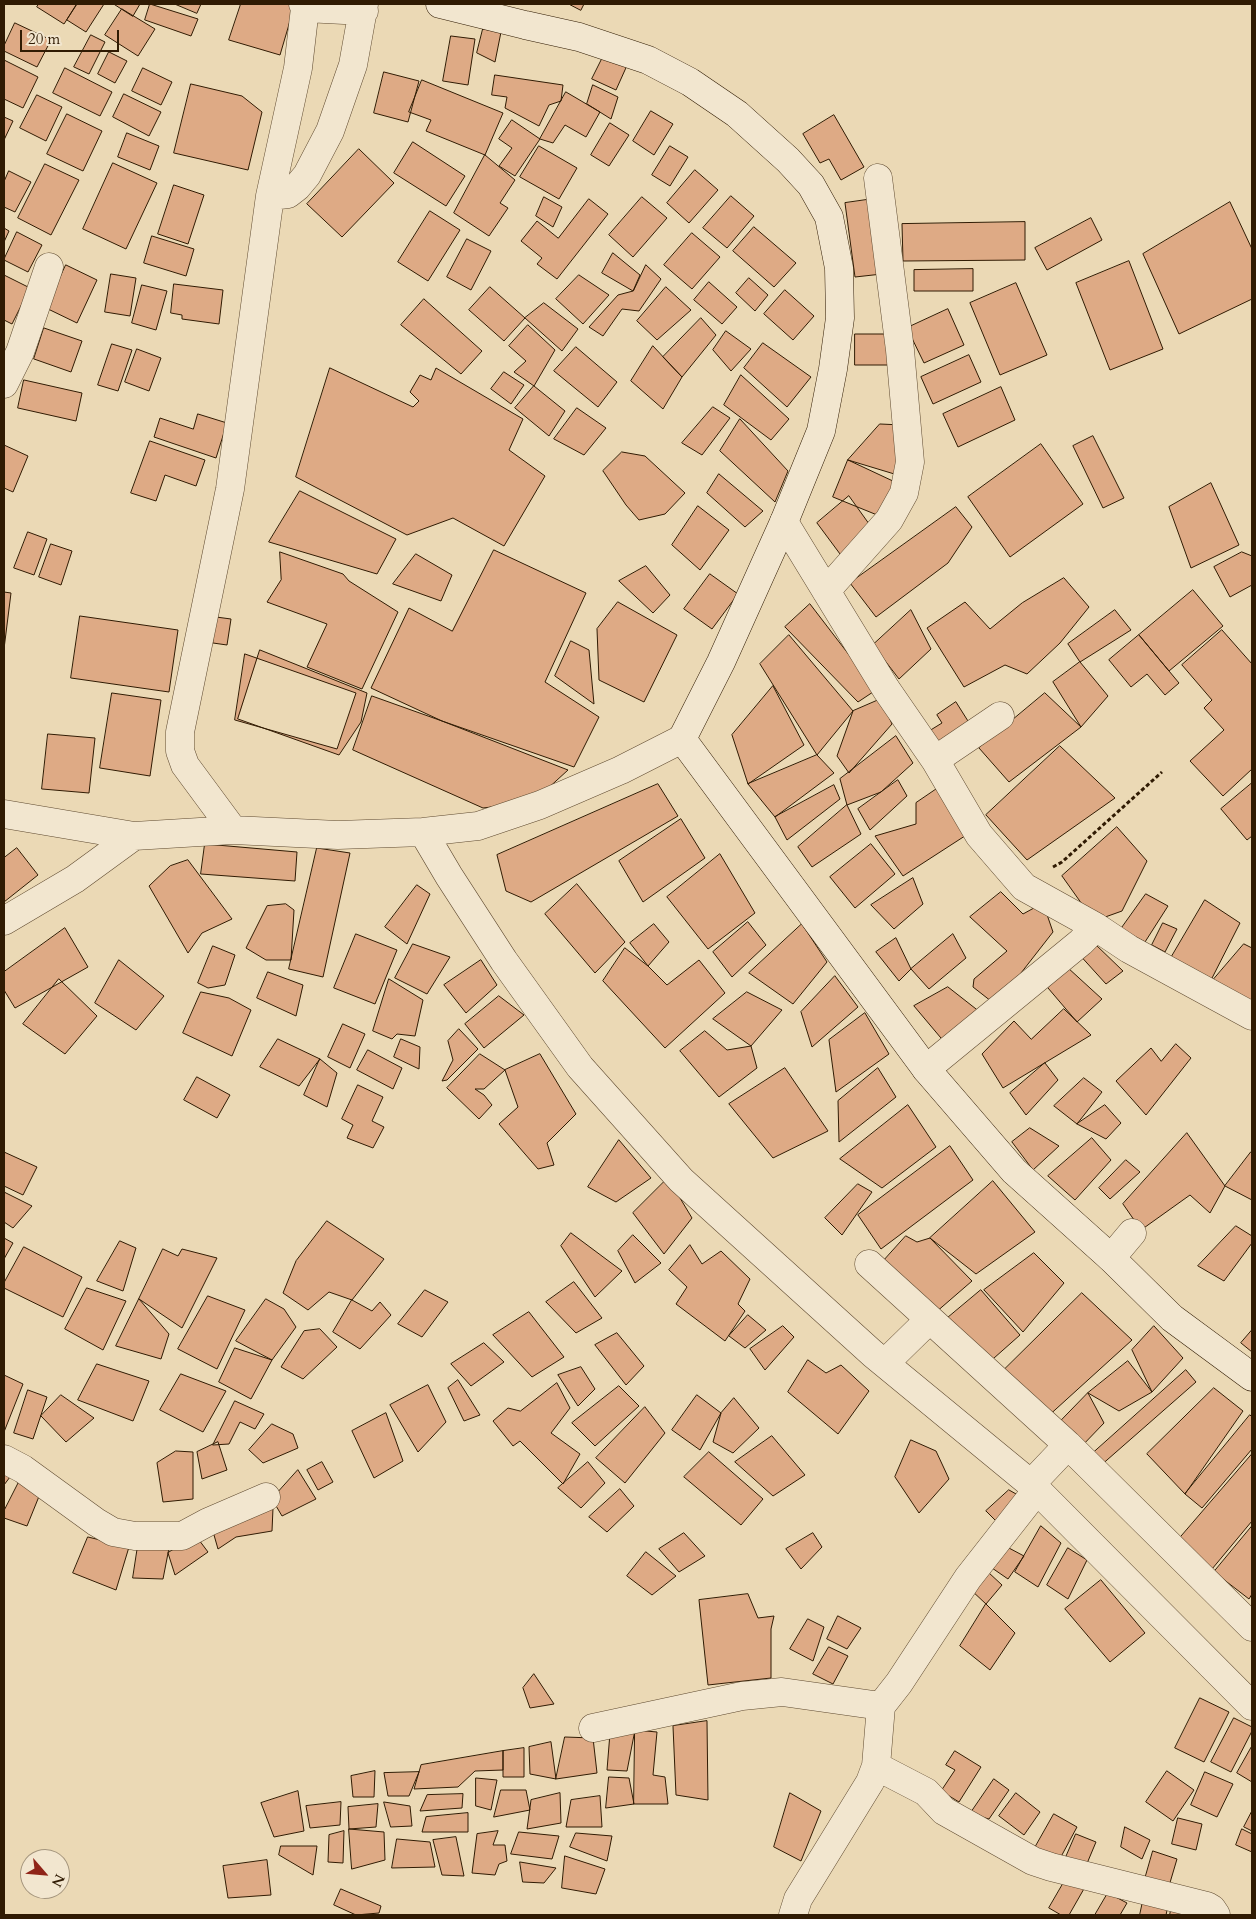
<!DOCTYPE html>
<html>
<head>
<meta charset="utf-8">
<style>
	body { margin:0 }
	#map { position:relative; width:1256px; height:1919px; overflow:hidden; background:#ebd9b5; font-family:Cardo,serif }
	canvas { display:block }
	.frame { position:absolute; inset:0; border:5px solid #301b03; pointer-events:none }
	.north { position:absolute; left:20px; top:1849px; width:50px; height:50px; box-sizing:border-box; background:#f2e6cf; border:1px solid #a4957d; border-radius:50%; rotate:117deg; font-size:14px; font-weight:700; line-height:20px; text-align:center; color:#301b03 }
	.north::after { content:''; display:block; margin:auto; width:18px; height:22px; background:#8f2418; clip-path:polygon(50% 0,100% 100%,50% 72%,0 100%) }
	.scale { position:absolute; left:20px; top:30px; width:99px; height:22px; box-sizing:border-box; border:2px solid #301b03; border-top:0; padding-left:6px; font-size:15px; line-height:18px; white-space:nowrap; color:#301b03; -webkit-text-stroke:4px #f2e6cf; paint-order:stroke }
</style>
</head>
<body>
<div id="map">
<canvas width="1256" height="1919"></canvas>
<div class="frame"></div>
<div class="north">N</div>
<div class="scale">20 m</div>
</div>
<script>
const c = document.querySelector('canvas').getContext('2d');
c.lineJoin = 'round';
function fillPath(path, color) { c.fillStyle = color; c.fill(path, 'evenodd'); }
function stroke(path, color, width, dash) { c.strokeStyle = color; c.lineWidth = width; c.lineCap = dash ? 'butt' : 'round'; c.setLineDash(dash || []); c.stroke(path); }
const building = new Path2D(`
	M39,4H77L64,24L37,7Z
	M77,4H104L86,32L67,20Z
	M114,4H140L133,16Z
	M150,4L198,19L191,36L145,20Z
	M175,4H201L197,13Z
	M241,4H295L280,55L229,40Z
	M569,4H584L581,10Z
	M122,9L155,29L138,56L105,35Z
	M15,23L51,40L37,67L4,51V46Z
	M483,29L501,32L495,62L477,53Z
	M91,35L105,42L89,74L74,67Z
	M451,36L475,39L468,85L443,81Z
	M606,51L629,61L616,90L592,79Z
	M109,52L127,61L115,83L98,74Z
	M4,60L38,77L23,108L4,99Z
	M65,68L112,92L100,116L53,93Z
	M143,68L172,82L161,105L132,91Z
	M384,72L419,81L408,122L374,113Z
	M495,75L563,85L561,101L549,105L539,126L505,108L507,97L492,95Z
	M422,80L503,113L485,155L426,131L431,120L409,112Z
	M191,84L242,96L262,112L248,170L174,153Z
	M593,85L618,97L611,119L587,104Z
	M566,92L600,112L586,137L565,125L553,143L540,139Z
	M124,94L161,112L149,136L113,117Z
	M37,95L62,107L46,141L20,128Z
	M651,111L673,124L654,155L633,141Z
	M67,114L102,131L83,171L47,154Z
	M834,115L864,167L841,180L829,159L820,163L803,134Z
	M4,117L13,121L4,140Z
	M512,120L540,139L515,176L499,166L512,148L499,139Z
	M610,123L629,135L609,166L591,155Z
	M127,133L159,146L150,170L118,157Z
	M413,142L465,176L446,206L394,173Z
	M539,146L577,168L559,199L520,177Z
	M670,146L688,157L670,186L652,175Z
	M359,149L394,183L342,237L307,204Z
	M485,155L515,180L500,203L508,208L489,236L454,213Z
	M113,163L157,183L126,249L83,229Z
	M45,164L79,180L51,235L18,218Z
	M695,170L718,190L689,223L667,203Z
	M9,171L31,182L15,212L4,207V182Z
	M174,185L204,195L188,244L158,234Z
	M731,196L754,216L727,248L703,228Z
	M544,197L562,207L553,227L536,216Z
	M642,197L667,218L633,257L609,235Z
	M589,199L608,214L557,279L537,264L542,258L521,241L537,221L558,238Z
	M873,199L882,274L855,277L845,203Z
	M1230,202L1252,249V299L1179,334L1143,254Z
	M430,211L460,230L428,281L398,262Z
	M1091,218L1102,240L1047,270L1035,248Z
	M1025,222V260L903,261L902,224Z
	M754,227L796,263L774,287L733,251Z
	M4,228L9,231L4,242Z
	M17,232L42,245L28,272L4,260Z
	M692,233L720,257L692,289L664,265Z
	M152,236L194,249L186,276L144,263Z
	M467,239L491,251L471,290L447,277Z
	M613,253L640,275L633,291L602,273Z
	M1129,261L1163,349L1110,370L1076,283Z
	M66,265L97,280L77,323L46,308Z
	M646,265L661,279L639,311L622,309L603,336L589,327L618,295L633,291Z
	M973,269V291H914V270Z
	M111,274L136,278L130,316L105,312Z
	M4,275L30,288L12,324L4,320Z
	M579,275L609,295L583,324L556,299Z
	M749,278L768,295L755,311L736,293Z
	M709,282L737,307L722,324L694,300Z
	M1016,283L1047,355L1000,375L970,303Z
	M174,284L223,290L219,324L182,319V315L171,313Z
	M142,285L167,291L156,330L132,323Z
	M490,287L525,318L504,341L469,310Z
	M666,287L691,310L657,340L637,321Z
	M785,290L814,316L793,340L764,314Z
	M424,299L482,351L461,374L401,325Z
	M544,303L578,329L562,351L525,318Z
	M948,309L964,345L924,363L907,328Z
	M701,318L716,335L682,377L663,357Z
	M528,325L555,350L534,386L514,372L526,361L509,346Z
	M44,328L82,341L71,372L34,359Z
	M726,331L751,349L731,371L713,350Z
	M855,334H894V365H855Z
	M763,343L811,377L787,407L744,368Z
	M112,344L132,350L118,391L98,385Z
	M653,346L682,377L663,409L631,381Z
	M576,347L617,382L598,407L554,371Z
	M137,349L161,358L149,391L125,382Z
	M969,355L981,382L933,404L921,377Z
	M330,368L413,407L419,401L410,392L420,375L431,380L436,368L523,419L509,450L545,476L504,546L453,518L407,535L296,477Z
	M504,372L524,385L511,404L491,389Z
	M741,375L789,419L771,440L724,405Z
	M24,380L82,393L76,421L18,408Z
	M534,386L565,411L549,436L515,408Z
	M1001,387L1015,420L958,447L943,414Z
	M713,407L730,418L702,455L682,443Z
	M577,408L606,428L584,455L554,439Z
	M198,414L227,423L216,458L154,437L160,418L193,429Z
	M740,419L788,471L775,502L720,451Z
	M880,424L902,425L901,476L848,460Z
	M1093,436L1124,498L1103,508L1073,446Z
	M150,441L205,460L196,486L165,475L156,501L131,493Z
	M1041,444L1083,504L1010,557L968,497Z
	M4,445L28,456L13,492L4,488Z
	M622,452L645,456L685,493L665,514L639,520L626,505L603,471Z
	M848,460L895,482L887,519L833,497Z
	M719,474L763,511L745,527L707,493Z
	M1211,483L1239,545L1191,568L1169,507Z
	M300,491L396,539L377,574L269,542Z
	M849,496L872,528L843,558L817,523Z
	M698,506L729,530L700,570L672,545Z
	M956,507L972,527L948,563L876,617L850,583Z
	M28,532L47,539L34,575L14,568Z
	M51,544L72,551L61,585L39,577Z
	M494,550L586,593L545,682L599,717L574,767L442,721L371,688L409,608L452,631Z
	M280,552L343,574L349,581L398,612L362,689L307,667L327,624L267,602L281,580Z
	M1242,552L1252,556V585L1230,597L1214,567Z
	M416,554L452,575L441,601L393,584Z
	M646,566L670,595L653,613L619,581Z
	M710,574L738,594L712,629L684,609Z
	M1064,578L1089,607L1060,643L1027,674L1005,665L964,687L927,628L965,602L990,629L1022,603Z
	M1193,590L1223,626L1169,671L1139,635Z
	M4,592L11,593L4,649Z
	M618,602L677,635L644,702L599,680L597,629Z
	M810,604L876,690L858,702L785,627Z
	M911,610L931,649L899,679L873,645Z
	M1115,610L1131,630L1080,662L1068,644Z
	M80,616L178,630L169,692L71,678Z
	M216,617L231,619L227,645L213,643Z
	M1222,630L1252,664V769L1223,796L1190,761L1224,730L1204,708L1212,700L1182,665Z
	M789,635L853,711L817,755L760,664Z
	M1139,635L1179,683L1165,695L1147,674L1131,687L1109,660Z
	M571,641L589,650L594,704L555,676Z
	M260,650L367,693L361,722L339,755L238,719Z
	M245,654L356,693L337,749L235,720Z
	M1080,662L1108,696L1081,727L1053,682Z
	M773,686L804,745L748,784L732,735Z
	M112,693L161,700L150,776L100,768Z
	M1045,693L1081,727L1009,782L979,748Z
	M372,696L442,721L568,770L533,802L483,808L353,750Z
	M881,699L892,724L849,773L837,756L853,711Z
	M956,702L973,729L940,751L929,731L942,723L937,715Z
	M48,734L95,738L89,793L42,789Z
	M896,736L913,763L881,792L847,805L840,779Z
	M1060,746L1115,798L1027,860L986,815Z
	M817,755L834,773L775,817L748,784Z
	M898,780L907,796L870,830L858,809Z
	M1252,783V836L1247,840L1221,809Z
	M658,784L678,816L531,902L506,891L497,855Z
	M944,784L971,832L903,876L875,836L916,824V803Z
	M834,785L840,799L787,840L775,817Z
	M847,805L861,834L812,867L798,847Z
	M681,819L705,858L643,902L619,861Z
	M1117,827L1147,861L1122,911L1094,921L1062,876Z
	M205,844L297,852L295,881L201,874Z
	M871,844L895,874L855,908L830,877Z
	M17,848L38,875L4,902V858Z
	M317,848L350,853L323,977L289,969Z
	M720,854L755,913L708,949L667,897Z
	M188,860L232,919L202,933L188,953L149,886L170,866Z
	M913,878L923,904L894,929L871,905Z
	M577,884L625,942L595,973L545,914Z
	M417,885L430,894L407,944L385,927Z
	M1001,892L1023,914L1043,903L1053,932L996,1005L973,987L974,979L1007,951L970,917Z
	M1146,894L1168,906L1145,942L1121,929Z
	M1205,900L1240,923L1208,986L1168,963Z
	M286,904L294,910L291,960H266L246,948L267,906Z
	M748,922L766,945L732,977L713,952Z
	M1163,923L1177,929L1165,952L1152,945Z
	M654,924L669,942L648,966L630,943Z
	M802,924L827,962L793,1004L749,973Z
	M65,928L88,967L15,1008L4,990V972Z
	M356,934L397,950L375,1004L334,988Z
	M953,934L966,958L929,989L911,969Z
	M896,938L911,969L899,981L876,952Z
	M1094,943L1123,971L1106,984L1077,952Z
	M413,944L450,957L427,994L395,978Z
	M1244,944L1252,948V1009L1208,986Z
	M213,946L235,955L225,985L208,988L198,983Z
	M625,948L648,966L667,985L699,960L725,993L665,1048L603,981Z
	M119,960L164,996L136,1030L95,1003Z
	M481,960L497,985L466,1013L444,985Z
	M1067,967L1102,999L1077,1022L1048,988Z
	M268,972L303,985L296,1016L257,998Z
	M835,976L858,1007L812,1047L801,1012Z
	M59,979L97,1016L65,1054L23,1024Z
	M389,979L423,1000L415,1036L397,1034L392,1039L373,1031Z
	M948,987L985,1016L946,1044L914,1006Z
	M201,992L229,998L251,1010L232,1056L183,1033Z
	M747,992L782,1010L751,1046L713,1019Z
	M499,996L524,1015L484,1048L465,1024Z
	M1064,1009L1091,1035L1003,1088L982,1054L1014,1021L1031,1039Z
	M865,1013L889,1054L836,1092L829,1040Z
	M343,1024L365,1034L350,1068L328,1057Z
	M459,1029L478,1049L447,1080L442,1081L453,1060L448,1041Z
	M705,1031L727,1050L751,1046L757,1068L719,1097L680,1051Z
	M278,1039L320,1059L299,1086L260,1067Z
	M401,1039L420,1047L419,1069L394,1057Z
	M1176,1044L1191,1058L1146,1115L1116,1081L1151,1048L1161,1061Z
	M368,1050L402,1068L393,1089L357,1070Z
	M480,1054L505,1070L484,1089H475L484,1095L492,1105L479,1119L447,1088Z
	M540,1054L576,1114L547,1143L554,1165L538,1169L499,1124L518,1107L505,1070Z
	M320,1059L337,1073L327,1107L304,1095Z
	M1045,1063L1058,1080L1026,1115L1010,1093Z
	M785,1068L828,1131L773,1158L729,1104Z
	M878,1068L896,1097L839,1142L838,1101Z
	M197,1077L230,1095L217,1118L184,1100Z
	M1084,1078L1102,1092L1077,1124L1054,1106Z
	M358,1085L383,1097L372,1121L384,1127L373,1148L347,1138L353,1125L342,1119Z
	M908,1105L936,1147L882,1188L840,1159Z
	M1105,1105L1121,1123L1106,1139L1077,1124Z
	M1030,1128L1059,1146L1033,1170L1012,1142Z
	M1187,1133L1225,1186L1210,1213L1190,1195L1141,1230L1123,1204Z
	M1092,1138L1111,1160L1075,1200L1048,1176Z
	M619,1140L651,1178L616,1202L588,1187Z
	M950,1146L973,1180L881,1249L858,1215Z
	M4,1152L37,1167L23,1195L4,1186Z
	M1251,1152H1252V1200L1225,1186Z
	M1126,1160L1140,1172L1110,1199L1099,1188Z
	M668,1178L692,1218L664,1254L633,1213Z
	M993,1181L1035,1232L976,1274L930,1238Z
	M858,1184L872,1192L842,1235L825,1218Z
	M4,1192L32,1206L13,1228L4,1222Z
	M327,1221L384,1259L352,1300L329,1292L308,1310L283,1293L296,1261Z
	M1236,1226L1252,1236V1243L1224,1281L1198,1266Z
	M571,1233L622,1271L595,1297L561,1246Z
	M633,1235L661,1263L635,1283L618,1251Z
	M906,1236L917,1242L930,1238L972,1281L935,1313L879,1266Z
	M4,1238L13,1243L4,1259Z
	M120,1241L136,1248L123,1291L97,1281Z
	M690,1245L702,1264L721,1251L750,1279L738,1304L745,1311L725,1341L676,1304L687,1287L669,1270Z
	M24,1247L82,1277L63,1317L4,1288V1283Z
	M163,1249L178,1256L182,1249L217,1258L182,1328L139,1299Z
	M1034,1253L1064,1283L1023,1332L984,1290Z
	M574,1282L602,1318L576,1333L546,1302Z
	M87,1288L126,1301L103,1350L65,1329Z
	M425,1290L448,1302L422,1337L398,1324Z
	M981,1290L1020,1335L985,1366L938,1326Z
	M1082,1293L1132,1340L1045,1419L1002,1372Z
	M208,1296L245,1310L217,1369L178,1349Z
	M139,1299L169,1334L161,1359L116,1346Z
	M266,1299L284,1309L296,1327L272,1360L236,1341Z
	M352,1300L372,1311L380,1302L391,1315L360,1349L333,1332Z
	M529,1312L564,1357L532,1377L493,1335Z
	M748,1315L766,1330L745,1348L729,1336Z
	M783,1326L794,1337L765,1370L750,1349Z
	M1154,1326L1183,1358L1152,1392L1132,1350Z
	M320,1329L337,1347L303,1379L281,1367L304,1331Z
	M1252,1330V1352L1241,1343Z
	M617,1333L644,1366L626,1385L595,1345Z
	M484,1343L504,1362L471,1386L451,1364Z
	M235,1348L272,1360L251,1399L219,1382Z
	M808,1360L826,1373L841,1365L869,1391L838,1434L788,1392Z
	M1128,1361L1152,1392L1119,1411L1088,1393Z
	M97,1364L149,1381L133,1421L78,1400Z
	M581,1367L595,1389L578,1406L558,1375Z
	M1186,1370L1196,1382L1099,1467L1092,1454Z
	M181,1374L226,1391L203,1432L160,1410Z
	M4,1375L23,1384L4,1432Z
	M458,1380L480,1415L464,1421L448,1388Z
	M557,1383L570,1408L551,1433L580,1454L563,1484L520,1441L513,1446L493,1421L508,1408L520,1411Z
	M428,1385L446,1422L418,1452L390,1405Z
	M619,1386L639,1406L595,1446L572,1423Z
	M1214,1388L1243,1411L1185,1494L1147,1454Z
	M28,1390L47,1397L33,1439L14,1433Z
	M1088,1393L1104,1423L1079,1449L1055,1427Z
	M61,1395L94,1418L66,1442L41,1416Z
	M697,1395L721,1413L700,1450L672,1430Z
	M734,1398L759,1428L733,1453L713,1442L721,1413Z
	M235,1401L264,1414L255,1429L240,1422L229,1444L213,1445Z
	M645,1407L665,1433L625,1483L596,1458Z
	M386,1413L403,1461L374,1478L352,1431Z
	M1250,1415L1252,1417V1449L1202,1508L1185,1494Z
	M272,1424L293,1434L298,1448L263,1463L249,1450Z
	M772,1436L805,1475L773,1496L735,1462Z
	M911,1440L936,1451L949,1479L919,1513L895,1477Z
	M218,1442L227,1470L202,1479L197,1452Z
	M176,1451L193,1452V1499L163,1502L157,1463Z
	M709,1452L763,1499L741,1525L684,1477Z
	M1252,1454V1521L1212,1569L1179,1539Z
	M322,1462L333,1482L318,1490L307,1470Z
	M588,1462L605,1483L581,1508L558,1488Z
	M4,1468L13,1473L4,1485Z
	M298,1470L316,1499L282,1516L272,1499Z
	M20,1480L42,1489L27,1526L4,1518V1511Z
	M620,1489L634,1506L607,1532L589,1517Z
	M1009,1490L1025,1499L1000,1525L986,1511Z
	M273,1508L272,1531L236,1537L218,1549L212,1528Z
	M1041,1526L1061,1543L1038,1587L1015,1572Z
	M1252,1526V1594L1249,1599L1214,1572Z
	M684,1533L705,1556L679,1572L659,1549Z
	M813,1533L822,1547L801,1569L786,1549Z
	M196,1536L208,1552L175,1575L168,1553Z
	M88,1537L129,1547L116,1590L73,1573Z
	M139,1539L170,1543L163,1579L133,1578Z
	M1007,1547L1024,1556L1008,1579L992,1568Z
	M1068,1548L1087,1560L1068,1599L1047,1585Z
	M646,1552L676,1576L652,1595L627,1576Z
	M988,1572L1002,1585L986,1604L970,1589Z
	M1101,1580L1145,1633L1110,1662L1065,1609Z
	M748,1594L758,1618L774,1616L771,1629V1678L708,1685L699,1600Z
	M986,1604L1015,1633L990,1670L960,1646Z
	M838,1616L861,1628L847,1649L827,1639Z
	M808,1619L824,1627L813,1661L790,1649Z
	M829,1647L848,1656L833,1684L813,1674Z
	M534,1674L554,1704L530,1708L523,1688Z
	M1200,1698L1229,1712L1204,1762L1175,1748Z
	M1234,1718L1252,1727V1731L1231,1772L1211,1762Z
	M707,1721L708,1800L676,1795L673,1726Z
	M635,1730L657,1732L653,1775L665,1777L668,1804H634Z
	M635,1730L627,1771L607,1770L610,1733Z
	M565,1737L593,1738L597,1773L556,1779Z
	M551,1742L556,1779L530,1774L529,1747Z
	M1252,1746V1782L1237,1773Z
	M524,1748V1777H503V1751Z
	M503,1751V1770L475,1771L458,1787L414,1789L421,1765Z
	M955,1751L981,1767L959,1802L941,1791L955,1770L946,1765Z
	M375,1771L374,1797H353L351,1776Z
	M1167,1771L1194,1790L1173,1821L1146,1802Z
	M419,1772L409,1796H388L384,1773Z
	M1205,1772L1233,1784L1217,1817L1191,1805Z
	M609,1777L629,1778L634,1804L606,1808Z
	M476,1778L497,1780L491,1810L476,1806Z
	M994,1779L1009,1790L989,1819L970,1814Z
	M501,1790H526L530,1810L494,1817Z
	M298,1791L304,1831L274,1837L261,1803Z
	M560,1793L561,1823L527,1829L531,1800Z
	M790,1793L821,1811L801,1861L774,1847Z
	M1016,1793L1040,1812L1024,1835L999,1816Z
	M463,1794L462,1808L420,1811L427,1795Z
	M600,1796L602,1827H566L571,1800Z
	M341,1802L340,1825L310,1828L306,1806Z
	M384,1802L410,1806L412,1826L391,1827Z
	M378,1804L376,1827L349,1829L348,1807Z
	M1252,1811V1831L1244,1827Z
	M468,1813V1832H422L426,1817Z
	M1054,1814L1077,1827L1056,1866L1032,1853Z
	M1178,1818L1202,1824L1196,1850L1172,1844Z
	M1125,1827L1150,1840L1142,1859L1121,1847Z
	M349,1829L384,1832L385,1860L352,1869Z
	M1242,1829L1252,1834V1852L1236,1845Z
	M344,1831L343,1863L328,1862L329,1835Z
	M498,1831L493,1845H505L507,1861L499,1864L495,1875L472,1873L477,1834Z
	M519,1832L559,1836L552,1859L511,1854Z
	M576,1833L612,1836L607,1861L570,1847Z
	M1076,1834L1096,1842L1083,1873L1063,1864Z
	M456,1837L464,1876L442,1875L433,1840Z
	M397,1839L430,1842L435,1867L392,1868Z
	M281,1846H317L313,1875L279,1855Z
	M1153,1851L1177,1859L1169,1886L1145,1879Z
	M565,1856L605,1869L596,1894L562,1888Z
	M267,1860L271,1895L228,1898L223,1866Z
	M520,1862L556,1868L544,1883L523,1882Z
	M1067,1877L1085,1887L1069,1915H1061L1049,1908Z
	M341,1889L381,1906L379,1913L356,1915L334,1905Z
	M1108,1893L1127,1903L1120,1915H1095Z
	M1143,1901L1168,1906L1166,1915H1140Z
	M1171,1910L1202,1915H1170Z`);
fillPath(building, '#deaa85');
stroke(building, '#301b03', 1);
const street = new Path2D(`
	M303,4L305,8L364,11
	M270,196L288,194L297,187L307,175L330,131L353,65L364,4
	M4,384L20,352L49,267
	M784,522L886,689L935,760L979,835L1024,887L1096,927L1129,949L1252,1016
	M826,591L889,520L904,493L910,462L900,350L878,178
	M935,760L1000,716
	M4,814L134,836L233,830L338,835L423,832L478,826L540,805L621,770L682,739
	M233,830L185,765L180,751V732L230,489L270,196L298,68L305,8
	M423,832L449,876L504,961L580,1067L681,1180L873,1354L1031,1484L1252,1706
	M4,921L75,879L134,836
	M926,1069L1081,942L1096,927
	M1111,1258L1132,1233
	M869,1264L1068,1445L1252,1627
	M885,1363L929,1320
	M4,1459L23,1469L96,1522L113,1532L135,1536H182L208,1522L266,1497
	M1031,1484L1068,1445
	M593,1728L742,1696L782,1692L881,1706
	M876,1766L926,1792L944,1811L1033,1861L1051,1867L1207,1906L1212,1909L1216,1915
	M793,1915L798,1899L870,1782L876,1766L881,1706L899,1683L968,1578L1037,1490`);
const secondary = new Path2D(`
	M440,4L525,25L579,37L648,60L690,82L737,114L788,160L811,185L829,217L839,268L840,318L833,369L821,431L784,522L721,662L682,739L926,1069L1014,1171L1111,1258L1172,1318L1252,1377`);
stroke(street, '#5f4a30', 29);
stroke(secondary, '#301b03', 29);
stroke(new Path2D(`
	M1053,867L1062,862L1162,772`), '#301b03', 3, [4, 2.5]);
stroke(street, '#f2e6cf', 28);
stroke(secondary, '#f2e6cf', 28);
</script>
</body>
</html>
